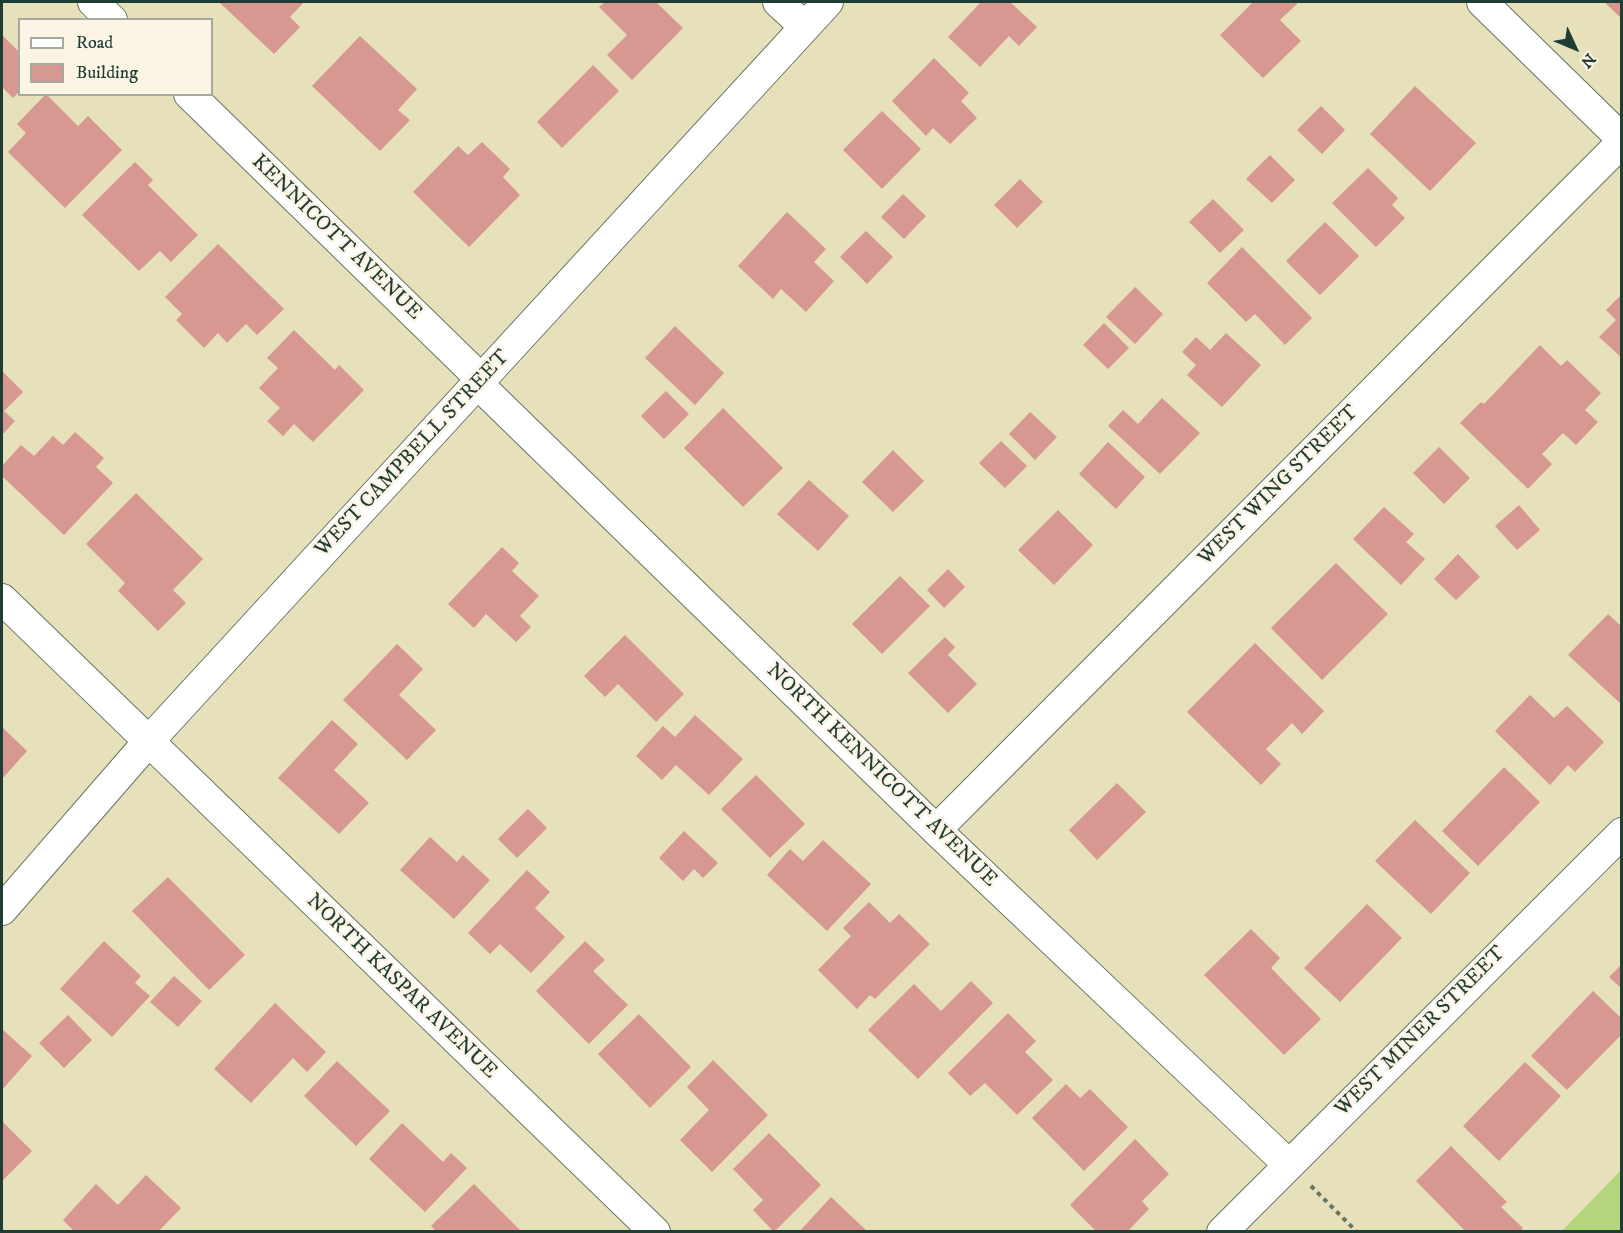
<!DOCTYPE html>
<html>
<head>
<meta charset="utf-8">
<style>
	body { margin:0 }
	#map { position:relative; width:1623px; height:1233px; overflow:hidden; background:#e6e0bb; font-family:"IM FELL DW Pica",serif }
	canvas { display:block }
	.frame { position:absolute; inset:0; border:3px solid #1f3d34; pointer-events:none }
	.legend { position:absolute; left:18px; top:18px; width:195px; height:78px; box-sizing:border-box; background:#fcf5e5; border:2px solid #a4ab9e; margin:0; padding:8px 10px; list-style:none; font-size:18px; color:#1f3d34 }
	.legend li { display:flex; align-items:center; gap:12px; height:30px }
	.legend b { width:30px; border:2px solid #a4ab9e }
	.north { position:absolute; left:1545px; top:18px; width:60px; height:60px; -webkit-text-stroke:4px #fcf5e5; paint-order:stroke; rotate:134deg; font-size:16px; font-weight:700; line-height:24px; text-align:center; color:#1f3d34 }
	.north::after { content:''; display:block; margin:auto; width:21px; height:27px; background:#1f3d34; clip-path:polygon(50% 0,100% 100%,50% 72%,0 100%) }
</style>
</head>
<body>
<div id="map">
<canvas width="1623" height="1233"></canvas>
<div class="frame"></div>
<ul class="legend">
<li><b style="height:8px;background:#fff"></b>Road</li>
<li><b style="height:16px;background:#d79891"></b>Building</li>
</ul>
<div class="north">N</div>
</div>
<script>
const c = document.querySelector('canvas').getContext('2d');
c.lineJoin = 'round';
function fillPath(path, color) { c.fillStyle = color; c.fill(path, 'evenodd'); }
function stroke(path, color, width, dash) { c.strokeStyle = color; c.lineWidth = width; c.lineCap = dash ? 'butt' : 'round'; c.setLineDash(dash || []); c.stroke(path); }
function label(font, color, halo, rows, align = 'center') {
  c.font = font + ' "IM FELL DW Pica",serif'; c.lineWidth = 5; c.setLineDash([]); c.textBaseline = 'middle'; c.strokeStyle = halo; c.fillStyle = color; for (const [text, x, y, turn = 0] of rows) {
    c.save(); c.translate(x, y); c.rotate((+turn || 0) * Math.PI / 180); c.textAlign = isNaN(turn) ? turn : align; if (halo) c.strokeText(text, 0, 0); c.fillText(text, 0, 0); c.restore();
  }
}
fillPath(new Path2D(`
	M1621,1170V1231H1562Z`), '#b5d57c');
fillPath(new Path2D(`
	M219,2H304L290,17L300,27L274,54Z
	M605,2H656L683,28L632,80L607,55L627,35L599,7Z
	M981,2H1010L1037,27L1019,46L1009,36L980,67L948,37Z
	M1253,2H1299L1280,20L1301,41L1263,78L1220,35Z
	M1604,2H1622V19Z
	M2,35L20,53V91L13,98L2,87Z
	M360,36L417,89L398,110L410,120L380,151L312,86Z
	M934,58L969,93L961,101L977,118L950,144L933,128L926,136L892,101Z
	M593,65L619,91L562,148L537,122Z
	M1415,86L1476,143L1430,191L1370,134Z
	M46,94L78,126L88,116L122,150L65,208L8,152L26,133L17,124Z
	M1321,106L1345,130L1322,154L1297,130Z
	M882,111L921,149L882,189L843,150Z
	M482,142L510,169L503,177L520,195L469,247L413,192L458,146L468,155Z
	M1270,155L1295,180L1272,203L1246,179Z
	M135,162L153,180L148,185L198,235L171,262L160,251L139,271L82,215Z
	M1368,168L1398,198L1392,205L1405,218L1376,247L1332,203Z
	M1020,179L1043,202L1017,228L994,205Z
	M903,194L926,216L904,239L881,217Z
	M1213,199L1244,230L1220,253L1189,222Z
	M787,212L826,249L814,262L834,281L806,312L781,289L773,299L738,266Z
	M1325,222L1359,256L1320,295L1286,261Z
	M866,231L893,257L867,284L840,257Z
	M218,244L284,309L257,335L246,324L227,343L218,333L204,348L176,320L182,314L165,297Z
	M1242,247L1312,318L1285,345L1255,314L1246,322L1207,283Z
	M1135,287L1163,314L1135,344L1106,317Z
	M1622,294V358L1599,337L1616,320L1606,310Z
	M1104,323L1129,348L1108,369L1083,345Z
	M675,326L724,373L695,405L645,358Z
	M294,330L335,370L339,365L364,390L313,442L294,424L283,436L267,421L280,408L259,388L278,368L267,358Z
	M1226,333L1261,365L1222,407L1187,375L1196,365L1182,352L1196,337L1210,350Z
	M1540,345L1561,366L1567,360L1601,393L1585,410L1598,422L1576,445L1563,433L1542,454L1552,464L1528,489L1460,423L1481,402L1484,404Z
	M2,371L23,392L4,411L15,421L2,435Z
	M666,391L689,414L664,439L641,416Z
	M1162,398L1200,433L1160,474L1108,426L1123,410L1138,424Z
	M723,408L783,468L743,507L684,448Z
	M1030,412L1057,437L1035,460L1009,434Z
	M75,432L104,458L96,467L113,483L64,535L2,476V466L21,445L34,456L53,436L63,445Z
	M1001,441L1027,466L1005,488L979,463Z
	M1108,442L1145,477L1116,509L1079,474Z
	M1439,447L1470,478L1444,504L1413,473Z
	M893,450L924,481L893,512L862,482Z
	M809,480L849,516L818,551L777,514Z
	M136,493L203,559L173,590L186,603L158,631L118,591L125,583L86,544Z
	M1519,505L1540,530L1517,550L1495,526Z
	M1384,507L1414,534L1406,542L1425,559L1401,585L1353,539Z
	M1058,510L1093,545L1054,585L1018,550Z
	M502,547L519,563L512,571L539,596L520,616L531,627L516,642L486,614L474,628L448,604Z
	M1458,554L1480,577L1456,600L1434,579Z
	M1336,563L1388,614L1322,680L1271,628Z
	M948,569L965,587L944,608L927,590Z
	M900,576L930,606L882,654L852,624Z
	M1608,614L1622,627V705L1568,655Z
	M625,635L684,694L656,722L618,684L605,697L584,676Z
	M945,637L955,647L948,655L977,684L948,713L908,673Z
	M1255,643L1324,711L1302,734L1292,723L1266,749L1281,764L1261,785L1187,712Z
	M397,644L423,669L399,695L436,730L407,760L343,700Z
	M1530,695L1554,718L1567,706L1604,742L1575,772L1568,765L1550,785L1495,731Z
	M695,715L743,759L709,795L676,765L662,780L636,756L663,726L675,737Z
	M332,720L358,744L334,770L369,803L339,834L278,778Z
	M2,727L27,751L2,779Z
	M1504,767L1540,802L1478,866L1442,831Z
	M756,775L805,824L770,858L721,809Z
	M1117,783L1146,812L1097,860L1069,830Z
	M528,809L547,828L517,858L498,839Z
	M1415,820L1470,873L1431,914L1375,861Z
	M684,831L718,863L703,878L694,869L683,881L659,858Z
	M430,837L457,862L463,855L490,880L454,919L400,870Z
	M823,840L871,884L827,931L767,875L790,849L803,861Z
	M527,870L550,892L535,908L565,937L531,973L500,944L490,954L468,933Z
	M168,877L245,955L209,990L132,911Z
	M869,902L890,923L899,914L930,944L875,999L870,995L857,1009L818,970L851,936L843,928Z
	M1367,904L1402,938L1340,1002L1304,968Z
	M1251,929L1280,958L1271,968L1321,1019L1284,1055L1204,975Z
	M104,941L141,976L135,983L150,996L112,1037L60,989Z
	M585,941L605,960L593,971L628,1005L589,1044L536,991Z
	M1622,964V989L1609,977Z
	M174,976L202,1001L178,1027L150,1002Z
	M971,981L993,1003L918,1079L868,1030L914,984L941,1011Z
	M1593,991L1622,1019V1034L1567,1090L1531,1056Z
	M275,1003L326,1052L307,1072L293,1058L251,1103L214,1069Z
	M1008,1013L1036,1041L1025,1052L1053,1080L1017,1115L985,1083L970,1096L948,1073Z
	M639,1014L691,1067L650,1108L598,1054Z
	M68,1015L92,1040L64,1068L39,1043Z
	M2,1029L32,1056L2,1090Z
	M713,1060L768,1115L712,1172L680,1140L709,1110L687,1087Z
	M337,1061L390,1111L356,1146L304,1096Z
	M1525,1062L1561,1096L1499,1161L1463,1126Z
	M1066,1084L1080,1098L1090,1089L1128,1127L1084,1171L1032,1118Z
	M2,1121L32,1151L2,1181Z
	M402,1123L443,1162L451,1153L467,1168L425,1212L369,1159Z
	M769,1133L821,1185L774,1232L753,1210L763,1200L733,1169Z
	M1135,1139L1169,1174L1142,1201L1149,1209L1127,1232H1097L1070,1205Z
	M1451,1146L1507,1202L1501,1207L1523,1228L1520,1232H1466L1416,1181Z
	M146,1175L181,1208L158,1232H75L63,1220L96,1184L118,1205Z
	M474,1184L522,1232H437L431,1226Z
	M831,1197L868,1232H799Z`), '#d79891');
const street = new Path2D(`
	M93,2L112,20
	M778,2L805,27
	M1482,2L1622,139
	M189,94L478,376V384L936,830L1288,1164
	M2,599L655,1232
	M936,830L1622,142
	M2,910L148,742L828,2
	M1222,1232L1622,833`);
stroke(street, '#657663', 32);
stroke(new Path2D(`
	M1311,1186L1357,1232`), '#657663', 4, [4.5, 4.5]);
stroke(street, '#fff', 30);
label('21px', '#1f3d34', '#fcf5e5', [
	["KENNICOTT AVENUE",336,238,44],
	["WEST CAMPBELL STREET",413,454,-47],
	["WEST WING STREET",1279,486,-45],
	["NORTH KENNICOTT AVENUE",881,776,44],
	["NORTH KASPAR AVENUE",401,987,44],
	["WEST MINER STREET",1421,1032,-45]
]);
</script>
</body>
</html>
